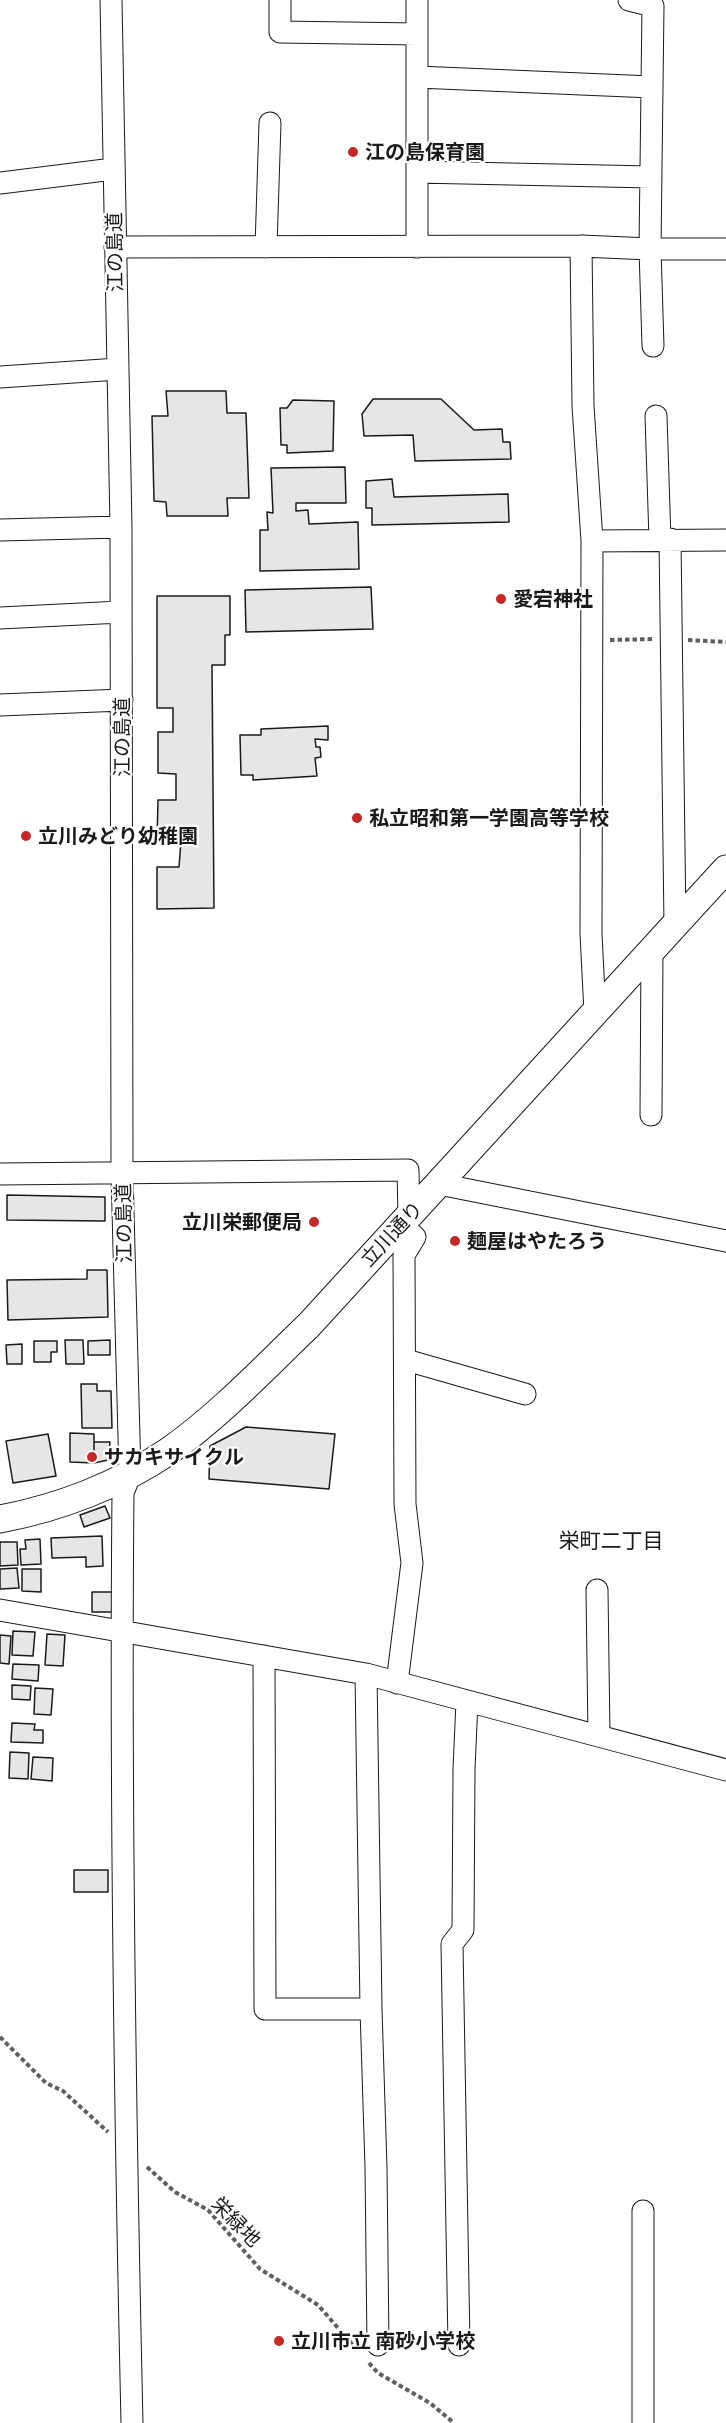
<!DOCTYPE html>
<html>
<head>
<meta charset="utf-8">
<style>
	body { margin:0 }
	canvas { display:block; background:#fff }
</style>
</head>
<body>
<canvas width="726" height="2423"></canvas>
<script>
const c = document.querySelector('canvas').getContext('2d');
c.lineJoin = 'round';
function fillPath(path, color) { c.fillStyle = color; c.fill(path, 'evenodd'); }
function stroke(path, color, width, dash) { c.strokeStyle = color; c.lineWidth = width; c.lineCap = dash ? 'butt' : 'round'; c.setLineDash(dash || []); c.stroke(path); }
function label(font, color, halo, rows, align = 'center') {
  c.font = font + ' "Exo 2","Noto Sans JP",sans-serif'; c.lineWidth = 4.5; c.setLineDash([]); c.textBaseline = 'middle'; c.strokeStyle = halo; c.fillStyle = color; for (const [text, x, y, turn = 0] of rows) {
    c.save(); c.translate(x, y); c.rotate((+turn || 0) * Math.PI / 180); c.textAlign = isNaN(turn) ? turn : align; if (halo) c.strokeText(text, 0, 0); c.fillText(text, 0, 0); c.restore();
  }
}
const building = new Path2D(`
	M166,391H226L227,413H246L249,498H227L228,516H167L166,502L154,501L152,416H168Z
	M373,399H441L474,430L502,429L503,442H510L511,459L415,461L413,435L364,436L362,414Z
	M293,400L334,401L333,451L287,453V445H281L280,408H287Z
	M345,467L346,503H296V511L308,510L309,524L358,522L359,569L260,571V530H268L267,512L273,513L271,468Z
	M392,479L394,497L508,494L509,522L372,525V508H366V481Z
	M371,587L373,629L246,632L245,590Z
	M157,596H230V635H225V665H212L214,908L157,909V867H179L181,841H157L158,800H176V774L158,773V732H173V708H157Z
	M328,726V740L315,739L316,747H320L321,757L315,758L317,776L253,780V775H241L240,735H261V729Z
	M7,1195L105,1197V1221L7,1220Z
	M87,1270H107L108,1317L8,1320L7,1280L87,1279Z
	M65,1340H83L84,1364H66Z
	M110,1340V1355H88V1341Z
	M34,1341H57V1352H51V1362H34Z
	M22,1344V1364H7L6,1345Z
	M81,1384H97V1391H111L112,1428H82Z
	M246,1427L335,1434L329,1489L209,1479L210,1446Z
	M70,1433L94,1434V1463L70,1462Z
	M48,1434L56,1476L13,1483L6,1441Z
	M94,1442H110L108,1460L94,1463Z
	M105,1506L110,1518L84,1527L80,1515Z
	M102,1536L103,1566L86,1567V1557L52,1558L51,1538Z
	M40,1539L41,1564L21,1565L20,1549H26L25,1540Z
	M0,1542H17L18,1565L0,1566Z
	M17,1568L19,1588L0,1589V1569Z
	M22,1569H41V1592L22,1591Z
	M92,1592H114V1612H92Z
	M13,1631L35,1632L33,1656L12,1655Z
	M47,1634L65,1635L63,1666L45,1665Z
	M0,1635L11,1636L9,1664L0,1663Z
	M13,1664L39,1665L38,1681L12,1679Z
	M12,1685L31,1686L30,1700L12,1699Z
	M35,1688L53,1689L51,1715L34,1714Z
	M12,1723L35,1724L34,1730H43V1743L11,1742Z
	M10,1752L29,1753L28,1779L9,1778Z
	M33,1757L53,1758L52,1781L31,1779Z
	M74,1870H108V1892H74Z`);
fillPath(building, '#e6e6e6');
stroke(building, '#1a1a1a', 1.5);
const minor = new Path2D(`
	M111,0L121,527L122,1173L130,1475L123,1493C120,1803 125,2113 132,2423
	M280,0V32L417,34
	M417,0V247
	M629,0L653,6L650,249L653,346
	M417,77L652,87
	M417,172L651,177
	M0,183L113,169
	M581,246L583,406L592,541
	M115,247L581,246L650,249H726
	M266,247L270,123
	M0,377L118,369
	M656,416L660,540
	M0,530L121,527
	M670,539L675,925
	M0,618L121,612
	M0,705L122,700
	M595,1013L591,934L592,541L726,540
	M651,1115L652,950
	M0,1174L408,1170L409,1216
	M439,1184L726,1241
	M406,1360L525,1394
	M597,1590L599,1736
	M0,1610L366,1674L726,1770
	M264,1656L265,2009H371
	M366,1674L371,2009L376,2167L378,2345
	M397,1683L412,1563L405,1504L404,1255L415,1237L401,1224
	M459,2345L452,1944L463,1930L464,1769L467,1701
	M643,2423V2211`);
const major = new Path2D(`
	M0,1519C59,1508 119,1485 169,1451C220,1415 264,1368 309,1325L726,869`);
stroke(minor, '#1a1a1a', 23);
stroke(major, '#1a1a1a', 29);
stroke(new Path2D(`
	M610,640L654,639
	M688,640L726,642
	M0,2037L46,2083L63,2091L108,2132
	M147,2167L175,2192L208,2210L260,2269L318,2305L358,2351
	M369,2363L378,2373L430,2403L454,2423`), '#5f5f5f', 4, [4.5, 3]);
stroke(minor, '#fff', 21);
stroke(major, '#fff', 27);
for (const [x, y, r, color] of [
	[353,152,6,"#c62828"],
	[501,599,6,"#c62828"],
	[357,818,6,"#c62828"],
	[26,836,6,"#c62828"],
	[314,1222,6,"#c62828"],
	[455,1241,6,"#c62828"],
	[92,1457,6,"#c62828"],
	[279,2341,6,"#c62828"]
]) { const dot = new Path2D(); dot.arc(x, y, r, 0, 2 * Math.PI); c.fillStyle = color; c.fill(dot); stroke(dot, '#fff', 2); }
label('bold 20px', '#1a1a1a', '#fff', [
	["江の島保育園",365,152],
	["愛宕神社",513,599],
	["私立昭和第一学園高等学校",369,818],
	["立川みどり幼稚園",38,836],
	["立川栄郵便局",302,1222,"right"],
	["麺屋はやたろう",467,1241],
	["サカキサイクル",104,1457],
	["立川市立 南砂小学校",291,2341]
], 'left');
label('20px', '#1a1a1a', '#fff', [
	["江の島道",115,252,-91],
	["江の島道",122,737,-90],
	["江の島道",124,1223,-91],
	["立川通り",392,1234,-47],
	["栄緑地",236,2222,46]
]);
label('21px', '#1a1a1a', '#fff', [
	["栄町二丁目",611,1541]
]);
</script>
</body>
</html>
